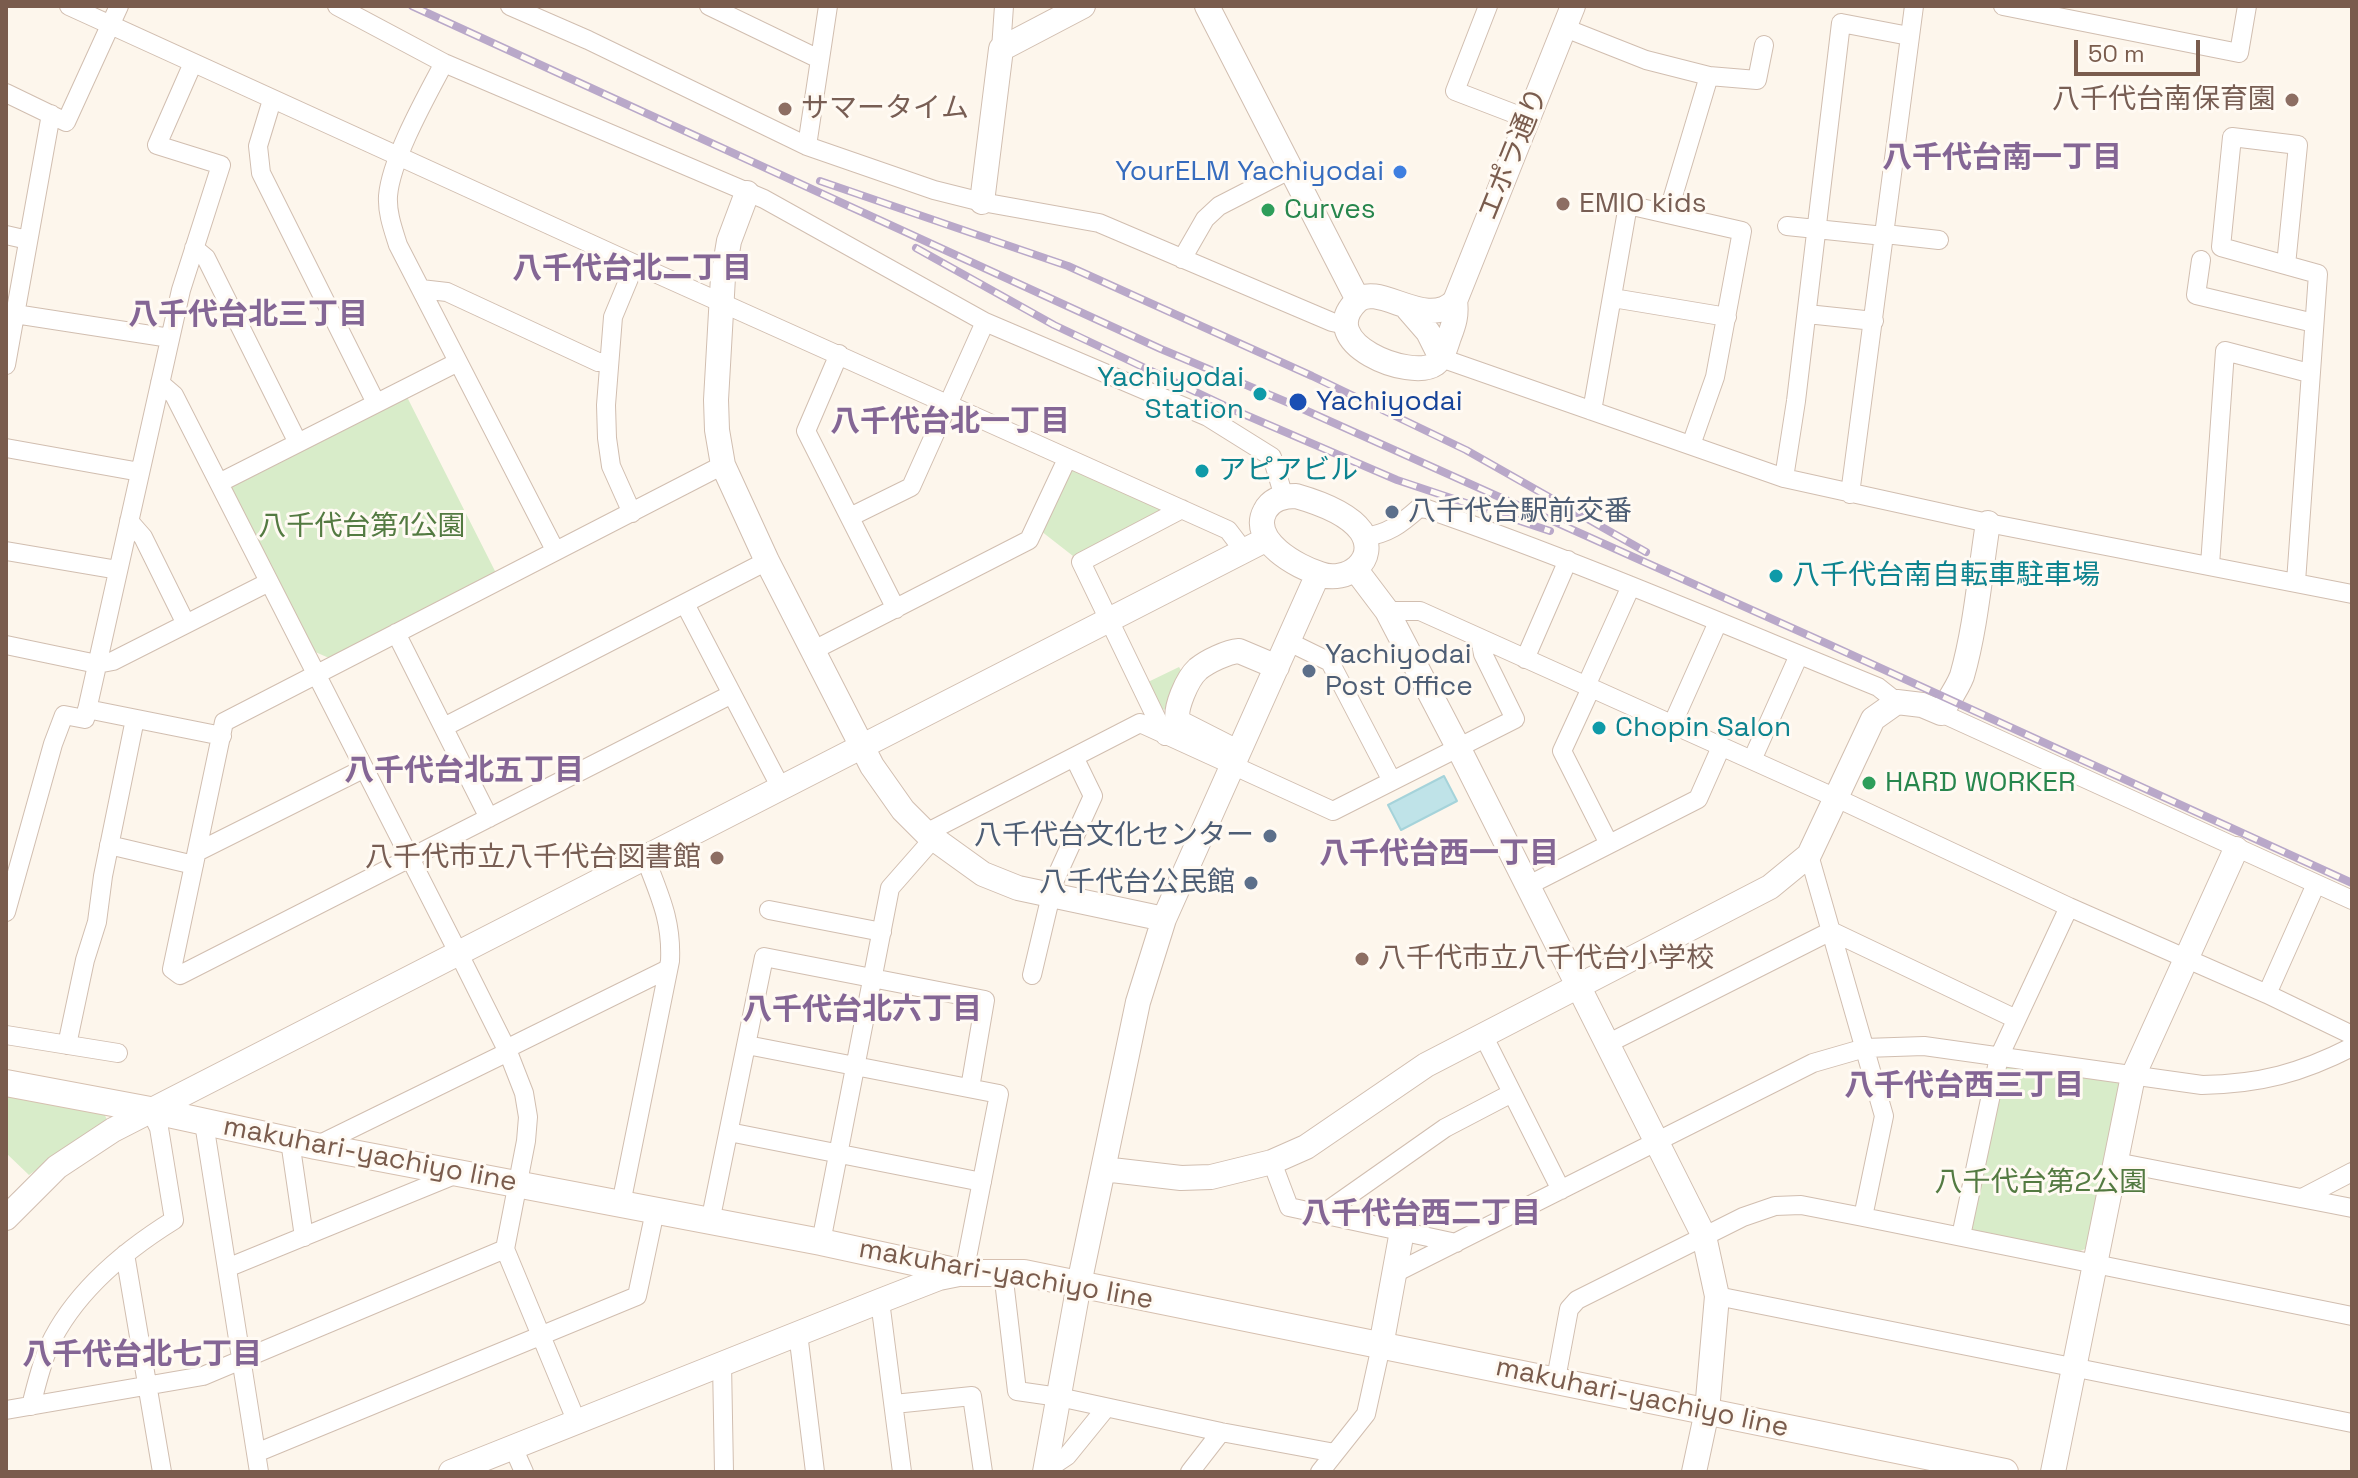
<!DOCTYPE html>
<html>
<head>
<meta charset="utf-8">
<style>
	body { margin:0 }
	#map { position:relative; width:2358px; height:1478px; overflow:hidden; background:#fdf6ec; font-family:"Space Grotesk",sans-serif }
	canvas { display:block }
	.frame { position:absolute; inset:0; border:8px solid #7a5c4d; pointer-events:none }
	.scale { position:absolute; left:2074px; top:40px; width:126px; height:36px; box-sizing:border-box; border:4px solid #7a5c4d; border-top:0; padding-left:10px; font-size:24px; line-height:28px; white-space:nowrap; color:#7a5c4d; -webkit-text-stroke:6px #fffaf3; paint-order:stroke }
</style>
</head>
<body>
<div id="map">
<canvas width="2358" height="1478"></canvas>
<div class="frame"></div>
<div class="scale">50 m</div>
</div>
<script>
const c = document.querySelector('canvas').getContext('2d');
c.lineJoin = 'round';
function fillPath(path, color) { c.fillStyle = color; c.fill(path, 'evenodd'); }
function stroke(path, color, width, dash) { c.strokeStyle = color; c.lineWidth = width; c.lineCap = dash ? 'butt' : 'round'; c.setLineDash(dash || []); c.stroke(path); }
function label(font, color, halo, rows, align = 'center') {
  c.font = font + ' "Space Grotesk","Noto Sans JP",sans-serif'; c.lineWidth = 6; c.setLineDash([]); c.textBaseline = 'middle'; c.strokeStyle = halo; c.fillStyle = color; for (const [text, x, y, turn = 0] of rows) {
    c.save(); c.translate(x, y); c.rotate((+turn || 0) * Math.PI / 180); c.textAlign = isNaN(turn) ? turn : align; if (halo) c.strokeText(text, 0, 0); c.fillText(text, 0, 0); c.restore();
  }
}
fillPath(new Path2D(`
	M406,395L496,573L329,658L313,651L230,486Z
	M1070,469L1160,508V510L1073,556L1041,531Z
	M1179,667L1182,672L1168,710L1159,709L1148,682Z
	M2006,1063L2116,1079L2121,1090L2090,1247L2075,1253L1973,1233L1969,1225Z
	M6,1094L104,1113L107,1120L29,1175L6,1153Z`), '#d8ecc9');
const water = new Path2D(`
	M1444,776L1457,801L1401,830L1388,805Z`);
fillPath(water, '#bfe3e8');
stroke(water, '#a5d3da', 2);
const minor = new Path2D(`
	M69,6L635,264L1228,530L1244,551
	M337,6L444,63L764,199L985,322L1208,417L1272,457L1284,497
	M510,6L588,40L807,146L934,190L982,202L1099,223L1332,322L1346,325
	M709,6L819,59
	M1488,6L1455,91L1528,119
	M2003,6L2239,53L2247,6
	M1565,28L1646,60L1709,76L1668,213
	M1001,49L1004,6
	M444,63C426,97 391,159 388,196C387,213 393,229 398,245L555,550
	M1709,76L1757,80L1764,45
	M6,93L66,122L119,6
	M272,100L258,146L261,173L376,403
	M807,146L828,6
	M1787,226L1884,236
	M1885,234L1939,240
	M6,235L28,240
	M194,248L206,258L298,443
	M1182,259L1205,219L1219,206L1291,169
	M2201,260L2196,295L2314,323
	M2286,265L2298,145L2232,137L2221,247L2318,274L2296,582
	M421,289L447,292L598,362H609
	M1613,298L1727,317
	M15,314L170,338
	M1807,314L1874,321
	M839,354L806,431L896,609
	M1441,358L1784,478L1988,523L2352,594
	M6,365L51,114
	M160,383L174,395L463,962L508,1052L524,1093L528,1117L526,1141L505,1249L576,1420
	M1592,411L1628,205L1742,231L1715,377L1691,445
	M6,448L140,472
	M723,465L224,722L172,969L180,975L732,694
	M1784,478L1796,401L1841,23L1909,36
	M219,483L458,362
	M1850,494L1914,6
	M632,513L611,466L607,438L606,405L613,317L635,264
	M850,517L911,487L985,322
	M129,521L143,537L186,624
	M1364,537C1388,534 1401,524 1419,508L1427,509C1580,562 1728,626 1878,687L1897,702
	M6,551L118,570
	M2210,565L2225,351L2309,373
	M685,604L781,788
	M1387,611H1420L1845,802L2069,907L2267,994L2352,1035
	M396,633L489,818
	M1289,642L1330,662L1392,781
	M6,645L97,664L113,661L269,582
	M812,651L1029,540L1067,459
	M1525,659L1568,560
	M1586,686L1631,586
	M1591,688L1562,751L1609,844
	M87,709L222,736
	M1941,713L2352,900
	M1672,725L1718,622
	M444,727L767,561
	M1165,736L1081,562L1182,509
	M1752,760L1799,655
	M926,833L1140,723L1333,811L1515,719L1483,654L1480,639
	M109,845L194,865
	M197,852L363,769
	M1809,855L1884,1116L1863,1217
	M1529,885L1698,799L1721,747
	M1048,895L1093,796L1074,757
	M769,910L882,932
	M6,912L53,744L64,715L85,719L181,290L221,165L157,145L193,63
	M1032,975L1051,895
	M2267,994L2316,884
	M6,1035L118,1053
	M1483,1035L1561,1190
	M1607,1044L1831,931L2016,1019
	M67,1045L85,960L97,922L103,876L135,719
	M747,1045L999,1094L964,1273
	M506,1049L668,969
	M204,1123L259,1472
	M729,1132L982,1182
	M290,1141L304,1237
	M316,1146L508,1052
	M1272,1162L1289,1207L1456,1243
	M2116,1162L2352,1208
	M2302,1198L2352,1172
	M621,1204L670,961C672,919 659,895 645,857
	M1324,1213L1445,1128L1512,1093
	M710,1222L764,957L985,1000L970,1088
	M1961,1236L1999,1057L2069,907
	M821,1242L890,888L933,839
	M125,1254L162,1472
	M227,1268L457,1174
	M1003,1272L1017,1391L1059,1397L1221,1432L1335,1453
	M1395,1273L1813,1063L1865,1048L1924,1046L2202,1085C2260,1084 2301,1073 2352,1047
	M1717,1296L2352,1423
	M880,1301L902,1472
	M798,1333L815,1472
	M722,1363L724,1472
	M1556,1379L1569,1309L1577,1300L1743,1217L1775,1206L1801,1205L1863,1217L2352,1316
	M894,1404L972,1396L983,1472
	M31,1406C36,1386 41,1365 49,1346C75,1291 124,1251 174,1220L159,1128L150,1110
	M6,1410L203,1376L505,1249
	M513,1447L524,1472
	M256,1453L637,1296L655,1211
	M1046,1470L1067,1456L1106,1408
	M1190,1472L1221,1432
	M1320,1472L1366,1414L1381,1346`);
const tertiary = new Path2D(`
	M1207,6L1358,300
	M747,193L729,241L723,277L716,400L717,430L723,465L767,561L872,766L903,810L926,833L983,874L1018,888L1164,919
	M982,202L1001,49L1083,6
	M1455,301C1426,331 1378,281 1357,301C1313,343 1411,381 1435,364C1443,358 1446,346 1449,337C1454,324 1457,315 1455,301L1573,6
	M1408,309L1428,332L1441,358
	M1296,496C1317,502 1348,513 1361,531C1380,560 1346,584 1320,574C1298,567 1249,541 1265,511C1271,499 1283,496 1296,496Z
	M1356,570L1387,611L1458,747L1704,1236L1717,1296L1707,1411L1694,1472
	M1237,752L1178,722C1174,709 1187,679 1198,669C1208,661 1227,652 1239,651L1277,667
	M1103,1169L1181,1178L1211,1177L1272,1162L1306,1147L1426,1065L1770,887L1809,855L1873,719L1897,702L1922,705L1941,713C1948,701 1957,689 1962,676C1976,627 1980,573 1988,523
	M6,1218L57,1167L113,1130L1267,539
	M1381,1346L1402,1231
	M451,1472L880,1301L939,1278L964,1273
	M1045,1472L1079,1284L1138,1002L1164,919L1318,574
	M2053,1472L2133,1076L2236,849`);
const secondary = new Path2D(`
	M6,1083L150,1110L316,1146L821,1242L964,1273H1024L2005,1472`);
stroke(minor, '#d1beb0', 20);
stroke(tertiary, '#d1beb0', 26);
stroke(secondary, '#d6c0b0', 28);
stroke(minor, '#fff', 18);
stroke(tertiary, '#fff', 24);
stroke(secondary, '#fff', 26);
const rail = new Path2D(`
	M412,6L1161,349L1296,406L1830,645L2352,883
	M820,181L1068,266L1312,376L1466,450L1646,552
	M916,248L1054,325L1234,410L1397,480L1550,531`);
stroke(rail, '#b9a8c9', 8);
stroke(rail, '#fffaf3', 5, [15]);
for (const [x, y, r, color] of [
	[2292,100,8,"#8d6e63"],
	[785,109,8,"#8d6e63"],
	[1400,172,8,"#3f7fe0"],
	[1563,204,8,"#8d6e63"],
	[1268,210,8,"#2e9e5b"],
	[1260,394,8,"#0f9aa8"],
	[1298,402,10,"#1a4fb4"],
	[1202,471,8,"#0f9aa8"],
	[1392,512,8,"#5c6f8a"],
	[1776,576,8,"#0f9aa8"],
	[1309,671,8,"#5c6f8a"],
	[1599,728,8,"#0f9aa8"],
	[1869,783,8,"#2e9e5b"],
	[1270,836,8,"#5c6f8a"],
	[717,858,8,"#8d6e63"],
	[1251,883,8,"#5c6f8a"],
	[1362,959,8,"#8d6e63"]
]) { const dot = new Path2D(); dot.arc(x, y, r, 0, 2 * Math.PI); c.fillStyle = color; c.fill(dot); stroke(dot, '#fffaf3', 3); }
label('28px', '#785e54', '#fffaf3', [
	["八千代台南保育園",2276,100,"right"],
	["サマータイム",801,109],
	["EMIO kids",1579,204],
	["八千代市立八千代台図書館",701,858,"right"],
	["八千代市立八千代台小学校",1378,959]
], 'left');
label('28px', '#7a5c4d', '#fffaf3', [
	["エポラ通り",1514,154,-68],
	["makuhari-yachiyo line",370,1155,11],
	["makuhari-yachiyo line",1006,1275,10],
	["makuhari-yachiyo line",1642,1398,12]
]);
label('28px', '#366cbe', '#fffaf3', [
	["YourELM Yachiyodai",1384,172]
], 'right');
label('28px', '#27864d', '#fffaf3', [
	["Curves",1284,210],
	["HARD WORKER",1885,783]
], 'left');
label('28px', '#0d838f', '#fffaf3', [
	["Yachiyodai",1244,378,"right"],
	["Station",1244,410,"right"],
	["アピアビル",1218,471],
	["八千代台南自転車駐車場",1792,576],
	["Chopin Salon",1615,728]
], 'left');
label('28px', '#164399', '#fffaf3', [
	["Yachiyodai",1316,402]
], 'left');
label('28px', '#4e5e75', '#fffaf3', [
	["八千代台駅前交番",1408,512],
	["Yachiyodai",1325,655],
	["Post Office",1325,687],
	["八千代台文化センター",1254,836,"right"],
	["八千代台公民館",1235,883,"right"]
], 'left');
label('28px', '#537a41', '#fffaf3', [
	["八千代台第1公園",362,527],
	["八千代台第2公園",2041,1183]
]);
label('bold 30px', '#846695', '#fffaf3', [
	["八千代台南一丁目",2002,159],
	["八千代台北二丁目",632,270],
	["八千代台北三丁目",248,316],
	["八千代台北一丁目",950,423],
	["八千代台北五丁目",464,772],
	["八千代台西一丁目",1439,855],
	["八千代台北六丁目",862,1011],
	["八千代台西三丁目",1964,1087],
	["八千代台西二丁目",1421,1215],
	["八千代台北七丁目",142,1356]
]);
</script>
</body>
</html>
